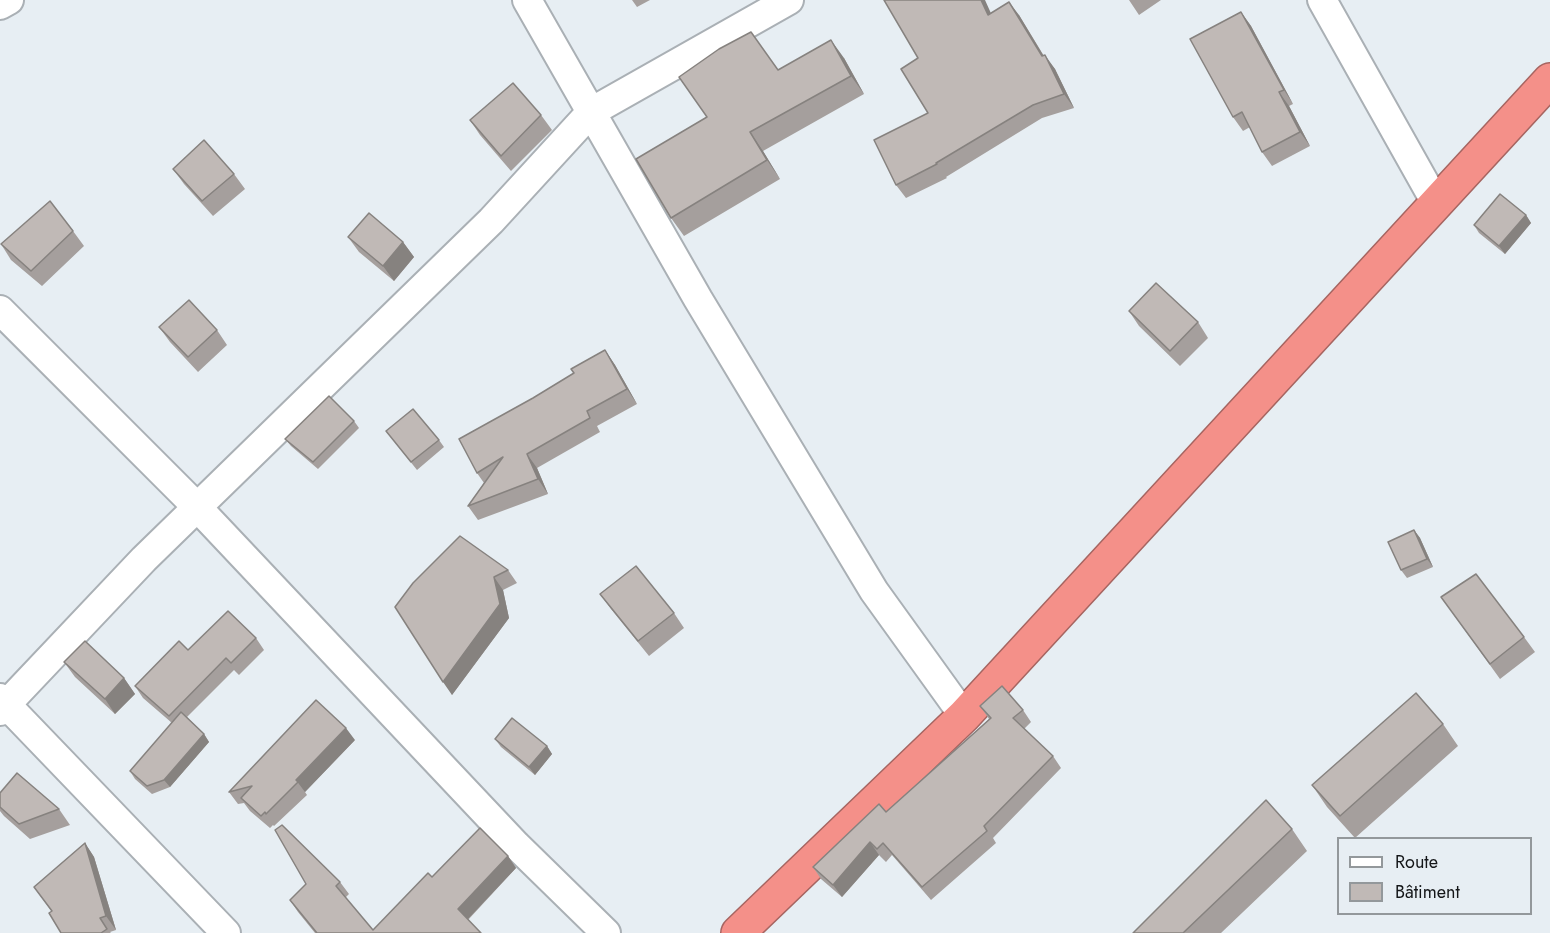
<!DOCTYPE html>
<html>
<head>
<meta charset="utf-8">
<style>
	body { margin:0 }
	#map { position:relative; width:1550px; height:933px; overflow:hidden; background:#e7eef3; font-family:Jost,sans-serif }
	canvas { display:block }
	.legend { position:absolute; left:1337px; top:837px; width:195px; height:78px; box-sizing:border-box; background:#e7eef3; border:2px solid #93989b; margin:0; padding:8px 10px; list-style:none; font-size:18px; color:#141618 }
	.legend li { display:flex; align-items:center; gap:12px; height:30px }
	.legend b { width:30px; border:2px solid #93989b }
</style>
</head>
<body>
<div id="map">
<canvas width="1550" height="933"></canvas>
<ul class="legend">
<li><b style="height:8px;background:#fff"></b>Route</li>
<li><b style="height:16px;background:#c0b9b6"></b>Bâtiment</li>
</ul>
</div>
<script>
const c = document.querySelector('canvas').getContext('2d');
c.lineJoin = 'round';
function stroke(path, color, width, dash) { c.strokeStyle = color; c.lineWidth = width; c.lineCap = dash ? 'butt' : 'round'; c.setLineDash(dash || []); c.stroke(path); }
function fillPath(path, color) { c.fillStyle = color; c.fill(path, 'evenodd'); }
const street = new Path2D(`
	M527,0L698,299L874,591L964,716
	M1322,0L1436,203
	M0,5L9,0
	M0,310L197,507L516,845L606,933
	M0,698L226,933
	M0,711L144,559L491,221L591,112L789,0`);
const highway = new Path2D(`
	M738,933L964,716L1550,80`);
stroke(street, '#aab0b5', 32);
stroke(highway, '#a66561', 36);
stroke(street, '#fff', 28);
stroke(highway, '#f49089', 33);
fillPath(new Path2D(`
	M632,0H650L637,7Z
	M1129,0H1161L1139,15Z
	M1241,12L1251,26L1293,104L1289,106L1310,146L1272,166L1262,152L1250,127L1243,131L1233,117Z
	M991,13L1019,15L1044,56L1055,69L1074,108L1042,118L946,177L947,178L906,198L896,185L928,113Z
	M844,58L864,94L763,151L780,179L684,236L671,218L707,117L778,70Z
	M541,115L552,130L511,171L480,135L470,120Z
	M173,169L234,174L245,189L213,216L184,184Z
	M1526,215L1531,223L1505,254L1479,233L1474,225Z
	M73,231L84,246L42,286L11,260L1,244Z
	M348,237L403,242L414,257L394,281L359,252Z
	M1129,311L1198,322L1208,338L1180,366L1139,326Z
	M159,327L217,330L227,345L198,372L170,342Z
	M605,350L615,365L637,404L597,426L600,432L537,468L548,494L478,520L468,506L484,483L477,473L533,398L574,373Z
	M354,421L359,428L318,469L291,446L285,439Z
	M386,431L439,440L444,447L417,470Z
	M1414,530L1420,538L1433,567L1407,578L1401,570Z
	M508,570L517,583L503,590L509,618L452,695L413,583Z
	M600,594L674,613L684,628L649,656L611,609Z
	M1441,597L1524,637L1535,652L1500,679Z
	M256,638L264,650L239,675L234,670L187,717L204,734L209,742L170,787L152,794L135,779L130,771L172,723L143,698L135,686L188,650Z
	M64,662L124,678L135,694L115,714L75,677Z
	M980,706L1023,710L1031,722L1024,729L1053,756L1061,768L993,838L996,843L931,900L892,855L886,862L879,855L842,897L821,879L813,867L886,812L989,719Z
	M1443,724L1458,746L1355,838L1327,807L1312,785Z
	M495,739L547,746L552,754L535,775L501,747Z
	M355,740L305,792L307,795L274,826L273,825L270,828L250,811L244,803L238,804L229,792Z
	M0,793L59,809L70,825L30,839L4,816L0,811Z
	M1292,829L1307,851L1221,933H1133Z
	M85,843L94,857L116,930L110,932L111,933H61L52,912L34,887Z
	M508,856L516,868L468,920L481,933H315L298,912L290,900L340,882L349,894L345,898L373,930L432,877Z`), '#a59f9d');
fillPath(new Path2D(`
	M981,0H985L998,29L988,15Z
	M1009,2L1019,15L1052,70L1042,56Z
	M1241,12L1251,26L1293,104L1284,90Z
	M831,40L844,58L864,94L851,76Z
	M1045,55L1055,69L1074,108L1064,94Z
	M1279,92L1289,106L1310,146L1300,132Z
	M750,132L763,151L780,179L767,160Z
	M1526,215L1531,223L1505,254L1499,246Z
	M403,242L414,257L394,281L383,266Z
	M605,350L615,365L637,404L627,389Z
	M527,454L537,468L548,494L538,479Z
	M1414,530L1420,538L1433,567L1427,559Z
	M494,577L503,590L509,618L452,695L443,682Z
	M124,678L135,694L115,714L105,699Z
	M346,728L355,740L305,792L296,780Z
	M204,734L209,742L170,787L164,780Z
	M547,746L552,754L535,775L529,767Z
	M870,842L879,855L842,897L833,885Z
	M85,843L94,857L116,930L106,916Z
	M508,856L516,868L466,921L458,909Z`), '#86827f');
const building = new Path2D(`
	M884,0H981L988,15L1009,2L1042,56L1045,55L1064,94L1033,105L936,163L937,164L896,185L874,140L928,113L901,69L918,58Z
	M1241,12L1284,90L1279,92L1300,132L1262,152L1242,112L1233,117L1190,39Z
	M751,32L778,70L831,40L851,76L750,132L767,160L671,218L636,159L707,117L679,77L719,49Z
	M513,83L541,115L501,156L470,120Z
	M204,140L234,174L202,201L173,169Z
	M1500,194L1526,215L1499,246L1474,225Z
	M50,201L73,231L31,271L1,244Z
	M369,213L403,242L383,266L348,237Z
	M1156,283L1198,322L1170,351L1129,311Z
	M189,300L217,330L188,357L159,327Z
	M605,350L627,389L587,411L590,418L527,454L538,479L468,506L503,457L477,473L459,439L533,398L574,373L571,369Z
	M329,396L354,421L313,462L285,439Z
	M413,409L439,440L411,462L386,431Z
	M1414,530L1427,559L1401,570L1388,542Z
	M460,536L508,570L494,577L500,604L443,682L395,607L413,583Z
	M636,566L674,613L638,641L600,594Z
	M1476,574L1524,637L1490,664L1441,597Z
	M228,611L256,638L231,663L226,658L169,716L135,686L179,641L188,650Z
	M85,641L124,678L105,699L64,662Z
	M1002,686L1023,710L1013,718L1053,756L984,826L987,831L922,887L883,843L877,849L870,842L833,885L813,867L879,804L886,812L991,718L980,706Z
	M1416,693L1443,724L1340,816L1312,785Z
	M316,700L346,728L296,780L298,782L266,814L265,812L261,816L241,798L252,786L229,792Z
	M181,712L204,734L164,780L147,786L130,771Z
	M512,718L547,746L529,767L495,739Z
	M17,773L59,809L19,824L0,807V793Z
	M1266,800L1292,829L1183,933H1133Z
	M282,825L340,882L336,886L373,930L428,873L432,877L480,828L508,856L458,909L481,933H317L290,900L306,884L275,830Z
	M85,843L106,916L100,918L107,929L101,933H61L49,913L52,911L34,887Z`);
fillPath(building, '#c0b9b6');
stroke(building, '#86827f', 1.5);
</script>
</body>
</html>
